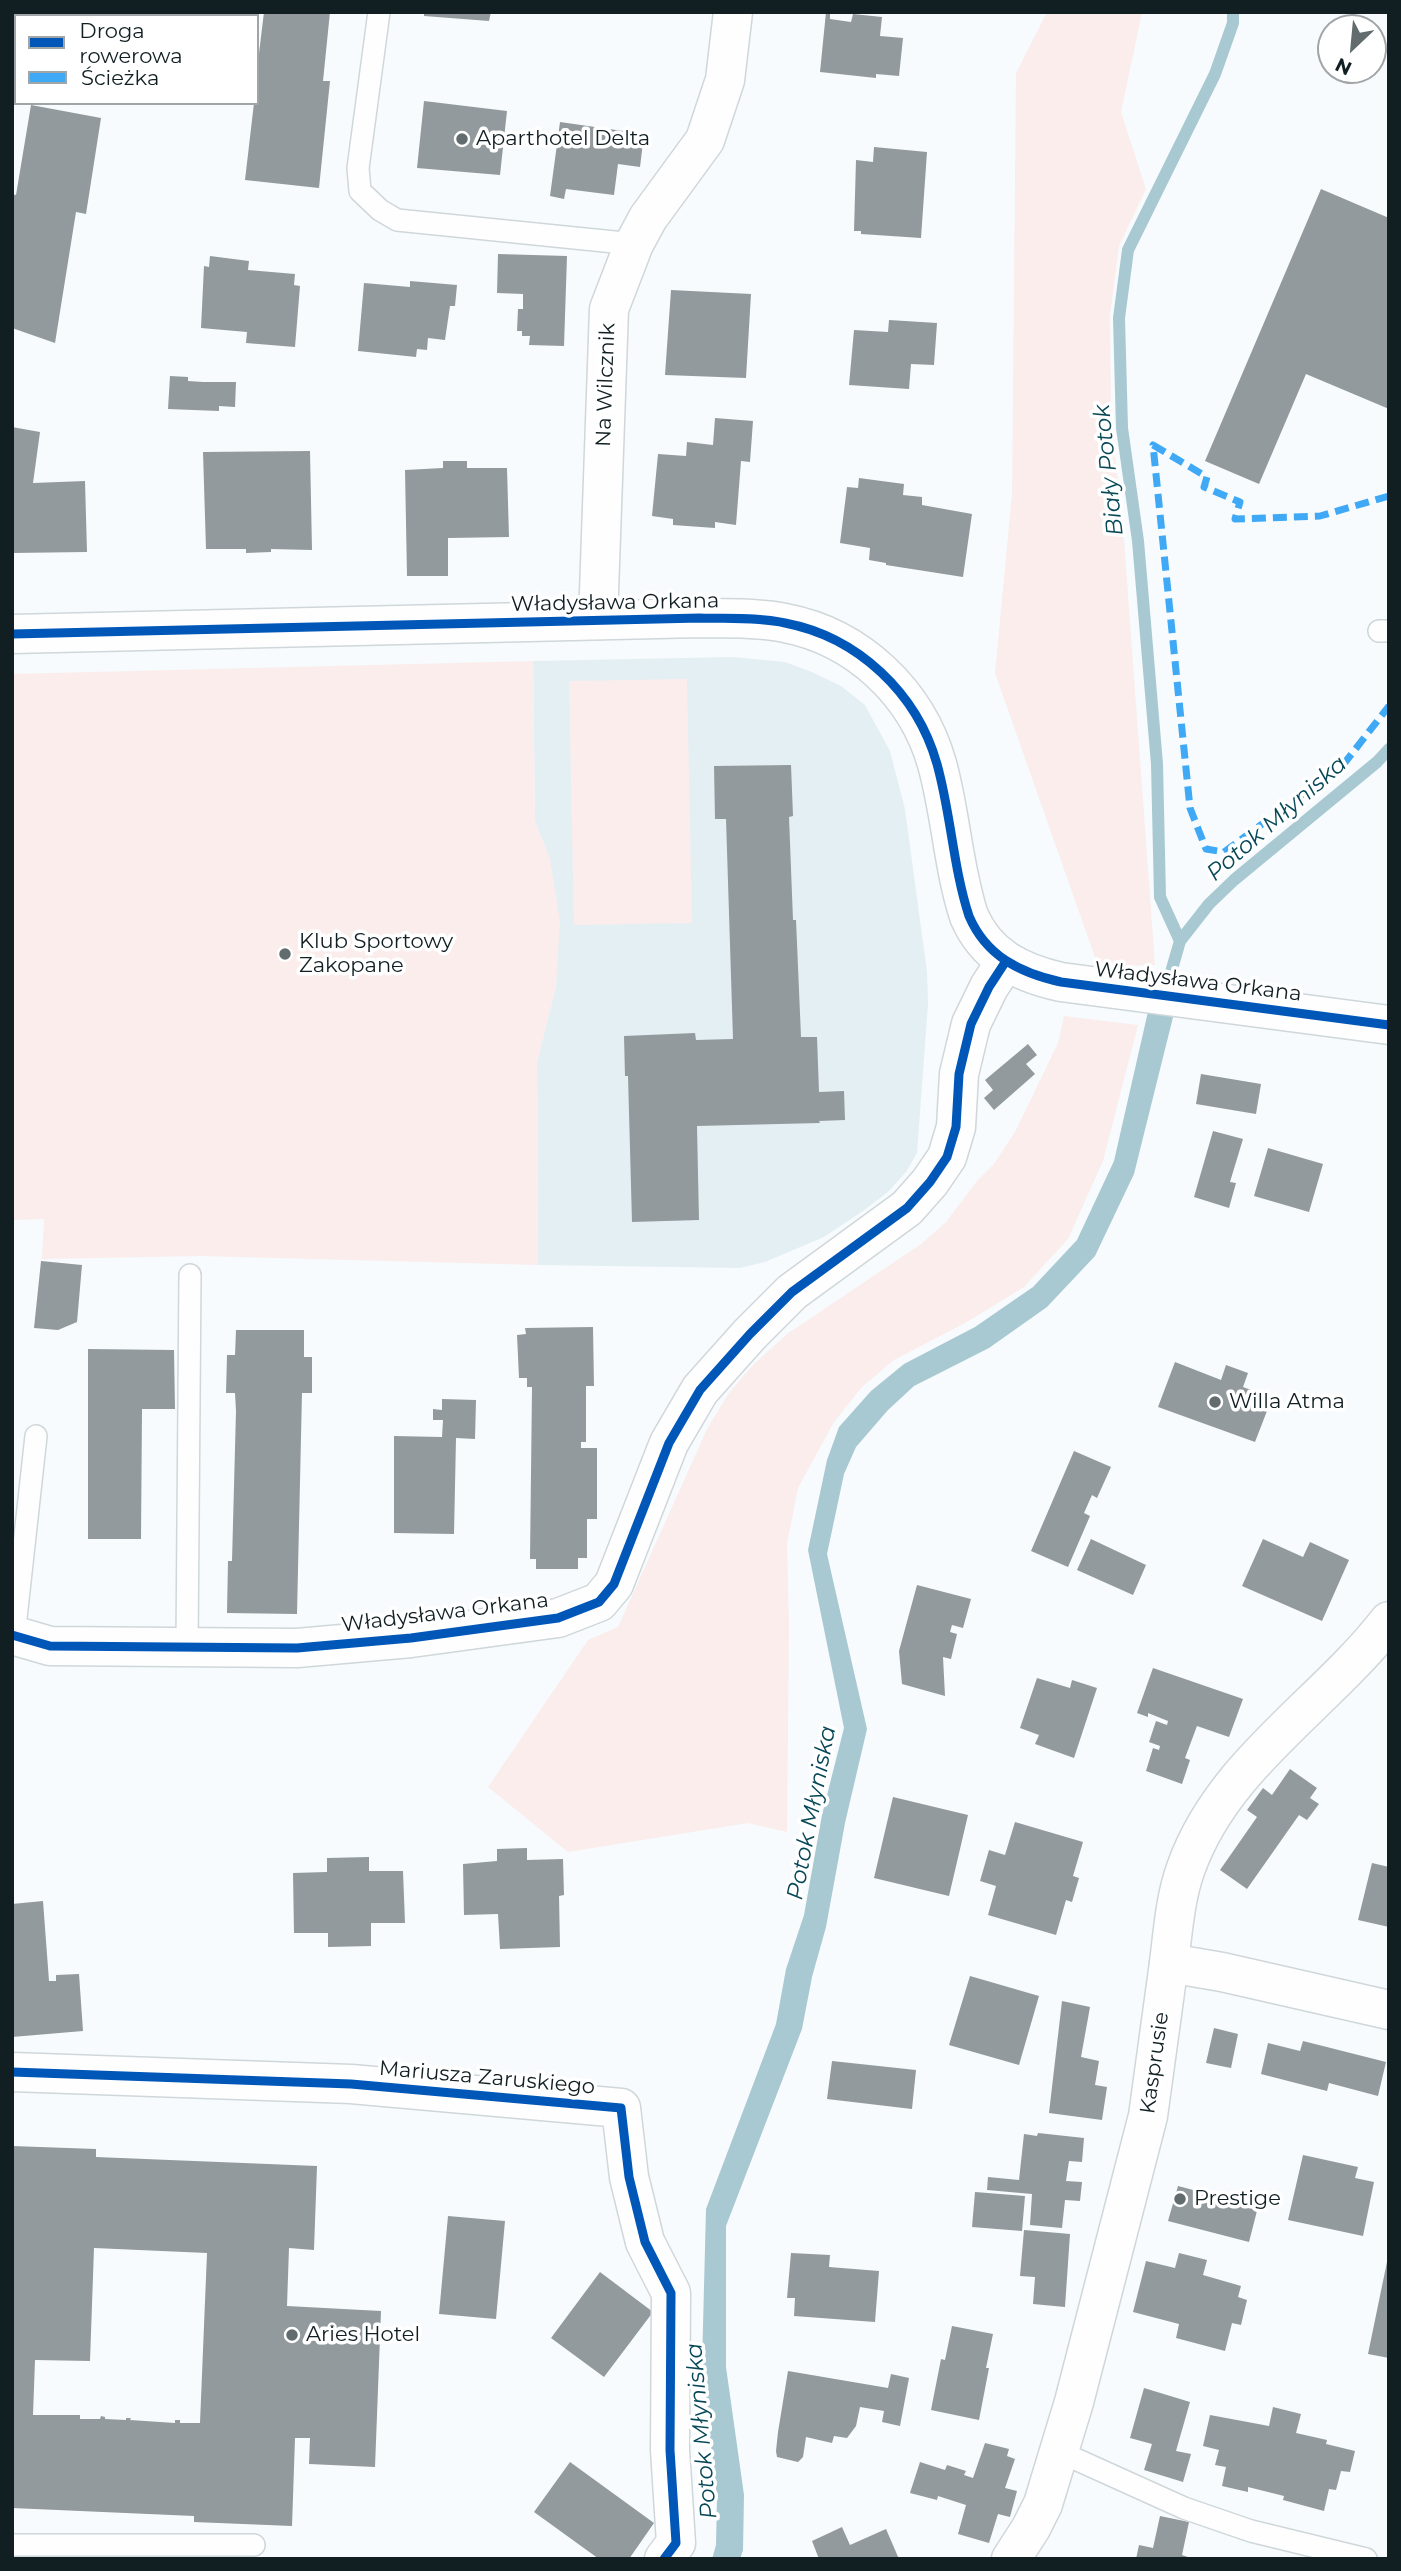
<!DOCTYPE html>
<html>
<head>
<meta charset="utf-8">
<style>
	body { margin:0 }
	#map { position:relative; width:1401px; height:2571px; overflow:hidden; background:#f7fbfd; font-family:Montserrat,sans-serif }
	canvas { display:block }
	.frame { position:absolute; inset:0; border:14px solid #111f23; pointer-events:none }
	.legend { position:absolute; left:14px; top:14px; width:245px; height:91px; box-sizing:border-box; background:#fff; border:2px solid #a0a5a7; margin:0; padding:9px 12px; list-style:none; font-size:21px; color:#111f23 }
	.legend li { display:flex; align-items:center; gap:14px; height:35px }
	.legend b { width:35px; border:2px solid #a0a5a7 }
	.north { position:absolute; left:1317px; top:14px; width:70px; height:70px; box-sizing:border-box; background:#fff; border:2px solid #a0a5a7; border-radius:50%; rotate:206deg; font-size:19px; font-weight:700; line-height:28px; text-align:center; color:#111f23 }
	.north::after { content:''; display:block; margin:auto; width:24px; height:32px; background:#626c6f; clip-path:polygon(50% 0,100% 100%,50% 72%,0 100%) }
</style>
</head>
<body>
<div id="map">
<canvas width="1401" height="2571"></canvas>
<div class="frame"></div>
<ul class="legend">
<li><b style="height:9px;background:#0057b8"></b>Droga rowerowa</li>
<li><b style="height:9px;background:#3fa9f5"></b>Ścieżka</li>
</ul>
<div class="north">N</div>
</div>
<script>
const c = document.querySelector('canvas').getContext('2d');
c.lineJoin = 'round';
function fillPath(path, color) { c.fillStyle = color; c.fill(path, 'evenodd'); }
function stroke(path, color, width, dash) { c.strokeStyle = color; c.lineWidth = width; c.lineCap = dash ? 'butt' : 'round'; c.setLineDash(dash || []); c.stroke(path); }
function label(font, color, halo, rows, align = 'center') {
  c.font = font + ' Montserrat,sans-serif'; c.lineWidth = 7; c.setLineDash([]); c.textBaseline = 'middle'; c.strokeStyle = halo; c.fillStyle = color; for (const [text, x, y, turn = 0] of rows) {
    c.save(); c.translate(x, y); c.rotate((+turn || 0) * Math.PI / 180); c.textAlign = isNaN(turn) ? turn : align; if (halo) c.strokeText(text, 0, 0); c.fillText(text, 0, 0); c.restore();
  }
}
fillPath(new Path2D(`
	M732,657L785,662L812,672L841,686L865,705L890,751L905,809L927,972L928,1004L917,1153L906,1172L888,1192L863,1211L824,1237L765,1262L740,1268L538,1265L537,1062L556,986L550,859L535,822L533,661Z`), '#e4eff3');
fillPath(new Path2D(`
	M1047,12H1142L1121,112L1146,189L1119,246L1110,315L1111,422L1123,526L1155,965L1098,966L995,673L1012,494L1016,73Z
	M533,661L535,822L550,859L560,922L556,986L537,1062L538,1265L200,1256L42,1259L44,1219L12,1220V674Z
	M687,679L692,923L574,925L569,681Z
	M1064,1016L1138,1025L1103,1161L1068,1239L1024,1287L967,1322L894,1360L862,1387L834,1422L798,1488L787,1544L789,1625L787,1832L748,1823L568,1852L488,1787L588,1640L618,1627L708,1427L729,1393L753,1365L787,1334L921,1244L946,1222L977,1181L994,1164L1015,1132L1058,1043Z`), '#faedec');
fillPath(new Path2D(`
	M1152,994L1178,997L1134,1174L1095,1256L1047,1307L989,1348L914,1386L888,1410L856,1447L844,1474L827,1554L867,1729L845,1823L826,1927L812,1977L802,2029L726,2226V2367L744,2495L743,2550L740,2559H712L716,2545L717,2498L702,2365L706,2209L776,2024L786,1969L804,1915L822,1815L844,1728L808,1550L827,1460L839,1427L871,1391L904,1364L975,1327L1033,1287L1077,1240L1114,1161Z`), '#a8c8d2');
stroke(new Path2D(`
	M1180,941L1160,897L1157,764L1138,541L1122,428L1119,318L1128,250L1215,74L1233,23V12
	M1165,993L1180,941L1209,904L1234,880L1377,762L1389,749`), '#a8c8d2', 12);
fillPath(new Path2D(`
	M97,12H169V16H97Z
	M264,12H330L323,81H330L319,188L245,180L254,103H257V70Z
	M424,12H491L489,21L424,16Z
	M826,12H830V19L851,22L853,14L882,17L880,36L903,38L899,76L876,74V78L820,72Z
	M424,101L507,111L500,175L417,168Z
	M31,105L101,118L86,214L76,212L55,343L12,328V194L16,195Z
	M560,122L644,134L640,167L618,164L614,195L566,189L564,199L550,196Z
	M874,147L927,152L921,238L861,234V231H854L856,160L873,162Z
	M1321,189L1389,218V409L1306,374L1259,484L1205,461Z
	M498,254L567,256L564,346L529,345L530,336H522V331H517L518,309H523V294L497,293Z
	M210,256L249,261L248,270L295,274L294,285L300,286L295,347L246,343L247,332L201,328L204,266L209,267Z
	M410,281L457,285L455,306H450L445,340L428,338L427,350L417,349L416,357L358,351L364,283L410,287Z
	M671,290L751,294L746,378L665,375Z
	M889,320L937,323L934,365L911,364L909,389L849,385L854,330L888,332Z
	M170,376L188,377V381L203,382H236L235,407L219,406V411L168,409Z
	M715,418L753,421L750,462L741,461L736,525L715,522V528L673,525V519L652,516L658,454L686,456L687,442L713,445Z
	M12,427L40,432L33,483L85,481L87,552L12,553Z
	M310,451L312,550L271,549V552L246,553V549H206L203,452Z
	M443,461H467V468H507L509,537L448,538V576H407L405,470L443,468Z
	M859,478L904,484L903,495L922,497V505L972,514L963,577L886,565V563L869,560L870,548L840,543L847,487L858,488Z
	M791,765L793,816L789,817L793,920H796L801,1037H817L819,1092L844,1091L845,1120L819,1121L820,1123L697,1126L699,1220L632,1222L628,1076H625L624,1036L695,1033L696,1040L733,1039L726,819H715L714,766Z
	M1028,1044L1037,1055L1026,1064L1035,1074L994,1110L984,1098L993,1090L985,1080Z
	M1201,1074L1261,1084L1256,1114L1196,1104Z
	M1213,1131L1243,1139L1230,1182L1236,1183L1229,1208L1194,1197Z
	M1268,1148L1323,1164L1309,1212L1254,1196Z
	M41,1261L82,1265L77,1322L58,1330L34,1328Z
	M593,1327L594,1386H586V1442H581V1448H597V1519H587V1558H578V1569H536V1559H530L532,1387H527V1378H519L517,1335L526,1334L525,1328Z
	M236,1330H304V1357H312V1393H302L297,1614L227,1613L228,1561H232L236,1411L235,1393H226L227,1355H235Z
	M88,1349L174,1350L175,1409H142L141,1539H88Z
	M1175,1362L1221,1380L1226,1365L1248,1373L1243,1387L1272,1398L1255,1442L1158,1407Z
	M442,1399L476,1400L475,1439L456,1438L454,1534L394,1533V1436L442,1437L443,1420H433V1409L442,1410Z
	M1074,1451L1111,1467L1097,1498L1092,1495L1084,1513L1090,1516L1068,1567L1031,1551Z
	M1091,1539L1146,1565L1133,1595L1077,1570Z
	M1263,1539L1303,1557L1310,1542L1349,1560L1322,1621L1242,1586Z
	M917,1585L971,1599L963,1628L952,1625L950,1632L957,1634L951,1659L943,1657L945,1696L902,1684L899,1651Z
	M1153,1668L1243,1699L1229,1737L1197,1726L1185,1758L1190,1760L1182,1784L1146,1771L1153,1748L1159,1750L1160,1746L1149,1742L1156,1721L1167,1725L1168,1721L1148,1713V1717L1137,1713Z
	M1037,1678L1070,1688L1072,1680L1097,1688L1074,1758L1035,1744L1039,1735L1020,1728Z
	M1290,1769L1317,1788L1310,1798L1319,1804L1307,1820L1299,1815L1247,1889L1220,1870L1257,1817L1247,1810L1263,1788L1272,1795Z
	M893,1797L968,1815L949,1896L874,1878Z
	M1015,1822L1083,1842L1073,1876L1079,1878L1072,1902L1066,1900L1056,1935L988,1915L996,1886L980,1881L989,1850L1005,1855Z
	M527,1848V1860L563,1859L564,1895L559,1896L560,1947L500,1949L498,1914L464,1915L463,1864L497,1861V1849Z
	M369,1857V1871H403L405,1923H371V1946L328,1947V1933H294L293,1873L327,1872V1858Z
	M1372,1863L1389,1867V1927L1358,1920Z
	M43,1901L49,1981H56V1975L79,1974L83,2031L12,2037V1904Z
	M970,1976L1039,1996L1019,2065L949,2045Z
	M1062,2001L1090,2007L1081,2057L1099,2061L1095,2085L1107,2087L1102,2120L1049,2113Z
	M1214,2028L1238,2034L1231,2068L1206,2063Z
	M1303,2041L1386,2062L1378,2096L1329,2083L1327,2091L1261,2074L1268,2043L1300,2051Z
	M832,2061L916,2070L912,2109L827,2099Z
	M1038,2133L1084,2138L1082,2162L1069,2161L1066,2181L1082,2182L1080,2201L1065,2200L1062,2228L1030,2225L1032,2194L987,2190L988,2177L1019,2180L1024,2134L1037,2136Z
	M12,2146L96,2149V2157L317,2166L314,2250L289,2248L287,2306L381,2311L375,2467L309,2464L310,2438H295L292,2526L194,2522V2516L12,2508ZM94,2248L207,2253L200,2423H180V2420H175V2423L130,2420L131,2418H126V2420L105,2419V2417L101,2416L100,2419H80V2415H33L35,2360L90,2361Z
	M1303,2155L1358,2167L1355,2178L1374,2182L1363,2236L1288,2220Z
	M1178,2186L1258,2207L1249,2242L1168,2221Z
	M975,2192L1025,2196L1022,2231L972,2227Z
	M448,2216L505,2221L496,2319L439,2314Z
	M1024,2230L1070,2234L1065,2307L1033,2304L1035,2277L1020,2276Z
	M791,2253L830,2255L829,2267L879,2271L875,2322L794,2316L795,2298H787Z
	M1179,2253L1207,2260L1203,2275L1241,2286L1238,2297L1247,2300L1241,2325L1232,2323L1225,2351L1176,2338L1179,2324L1133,2312L1146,2261L1175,2268Z
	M1388,2257H1389V2358L1368,2354Z
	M600,2272L653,2312L604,2377L551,2338Z
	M952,2326L993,2334L986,2368H989L979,2420L931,2410L941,2359L945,2360Z
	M788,2371L888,2388L891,2374L909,2378L900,2426L882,2422L884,2411L860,2407L856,2426L847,2438L834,2436L832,2443L806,2437L803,2457L798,2462L777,2457L776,2451L778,2432Z
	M1144,2388L1190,2402L1176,2451L1191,2454L1183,2482L1144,2470L1152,2444L1130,2438Z
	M1273,2407L1301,2414L1296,2433L1327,2440L1326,2444L1355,2451L1350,2472L1341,2471L1336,2490L1329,2489L1324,2511L1283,2500L1284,2496L1248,2487V2492L1222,2486L1226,2467L1215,2465L1219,2450L1203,2446L1210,2415L1269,2426Z
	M985,2443L1009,2449L1007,2456L1015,2459L1005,2488L1017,2491L1010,2517L998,2514L989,2543L958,2534L966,2505L938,2496L937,2500L910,2493L920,2462L945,2470L947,2465L966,2471L964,2475L973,2478Z
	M570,2462L654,2523L629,2559H599L534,2512Z
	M1160,2516L1189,2522L1182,2555L1194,2559H1136L1139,2545L1153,2548Z
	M842,2527L850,2545L886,2529L899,2559H819L812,2541Z`), '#929a9d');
const service = new Path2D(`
	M379,12L358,168L360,191L380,210L397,220L634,244
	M46,16L48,12
	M12,70L16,64
	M1379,631H1389
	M14,1636L36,1436
	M187,1646L190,1275
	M1060,2452L1184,2508L1251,2531L1366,2559
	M12,2545H254`);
const minor = new Path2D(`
	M598,620L609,309L634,244L648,218L705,140L725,80L733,12
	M12,1635L50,1646L297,1648L411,1638L558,1618L599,1602L614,1584L669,1443L700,1390L750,1334L792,1292L907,1208L930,1182L947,1157L956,1127L959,1074L971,1024L989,987L1006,961
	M12,2072L351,2084L621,2108L629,2177L645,2242L671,2293L670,2450L676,2543L664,2559
	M1011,2559L1031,2528L1043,2504L1074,2402L1148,2116L1169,1963`);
const tertiary = new Path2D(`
	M12,634L700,618C728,619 757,617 785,623C858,637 917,693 937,764C951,814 953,867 969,916C986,956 1020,973 1061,982L1389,1025
	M1389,1621C1323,1706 1223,1764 1186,1868C1175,1898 1173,1931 1169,1963L1222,1972L1389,2010`);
stroke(service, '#cfd7da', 24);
stroke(minor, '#cfd7da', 41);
stroke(tertiary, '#cfd7da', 41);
stroke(service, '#fefeff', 21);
stroke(minor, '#fefeff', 38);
stroke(tertiary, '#fefeff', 38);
stroke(new Path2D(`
	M1389,496L1320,516L1235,519L1240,502L1204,487L1207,477L1153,445L1190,808L1206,849L1224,852L1343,765L1389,706`), '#3fa9f5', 7, [14, 7]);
stroke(new Path2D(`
	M12,634L700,618C728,619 757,617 785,623C858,637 917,693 937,764C951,814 953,867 969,916C986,956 1020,973 1061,982L1389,1025
	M12,1635L50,1646L297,1648L411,1638L558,1618L599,1602L614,1584L669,1443L700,1390L750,1334L792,1292L907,1208L930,1182L947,1157L956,1127L959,1074L971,1024L989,987L1006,961
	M12,2072L351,2084L621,2108L629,2177L645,2242L671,2293L670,2450L676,2543L664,2559`), '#0057b8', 9);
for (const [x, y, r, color] of [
	[462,139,7,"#626c6f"],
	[285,954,7,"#626c6f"],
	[1215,1402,7,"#626c6f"],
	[1180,2199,7,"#626c6f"],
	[292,2335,7,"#626c6f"]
]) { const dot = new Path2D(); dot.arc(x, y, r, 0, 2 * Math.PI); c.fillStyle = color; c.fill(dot); stroke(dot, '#fff', 2.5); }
label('21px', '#111f23', '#fff', [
	["Aparthotel Delta",476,139],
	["Klub Sportowy",299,942],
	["Zakopane",299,966],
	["Willa Atma",1229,1402],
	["Prestige",1194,2199],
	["Aries Hotel",306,2335]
], 'left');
label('21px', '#111f23', '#fff', [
	["Na Wilcznik",606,385,-88],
	["Władysława Orkana",615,603,-1],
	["Władysława Orkana",1198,982,7],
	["Władysława Orkana",445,1613,-7],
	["Kasprusie",1155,2063,-82],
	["Mariusza Zaruskiego",487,2078,5]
]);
label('italic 23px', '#064857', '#fff', [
	["Biały Potok",1109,470,-96],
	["Potok Młyniska",1277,819,-41],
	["Potok Młyniska",812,1813,-79],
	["Potok Młyniska",702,2431,-95]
]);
</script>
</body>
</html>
